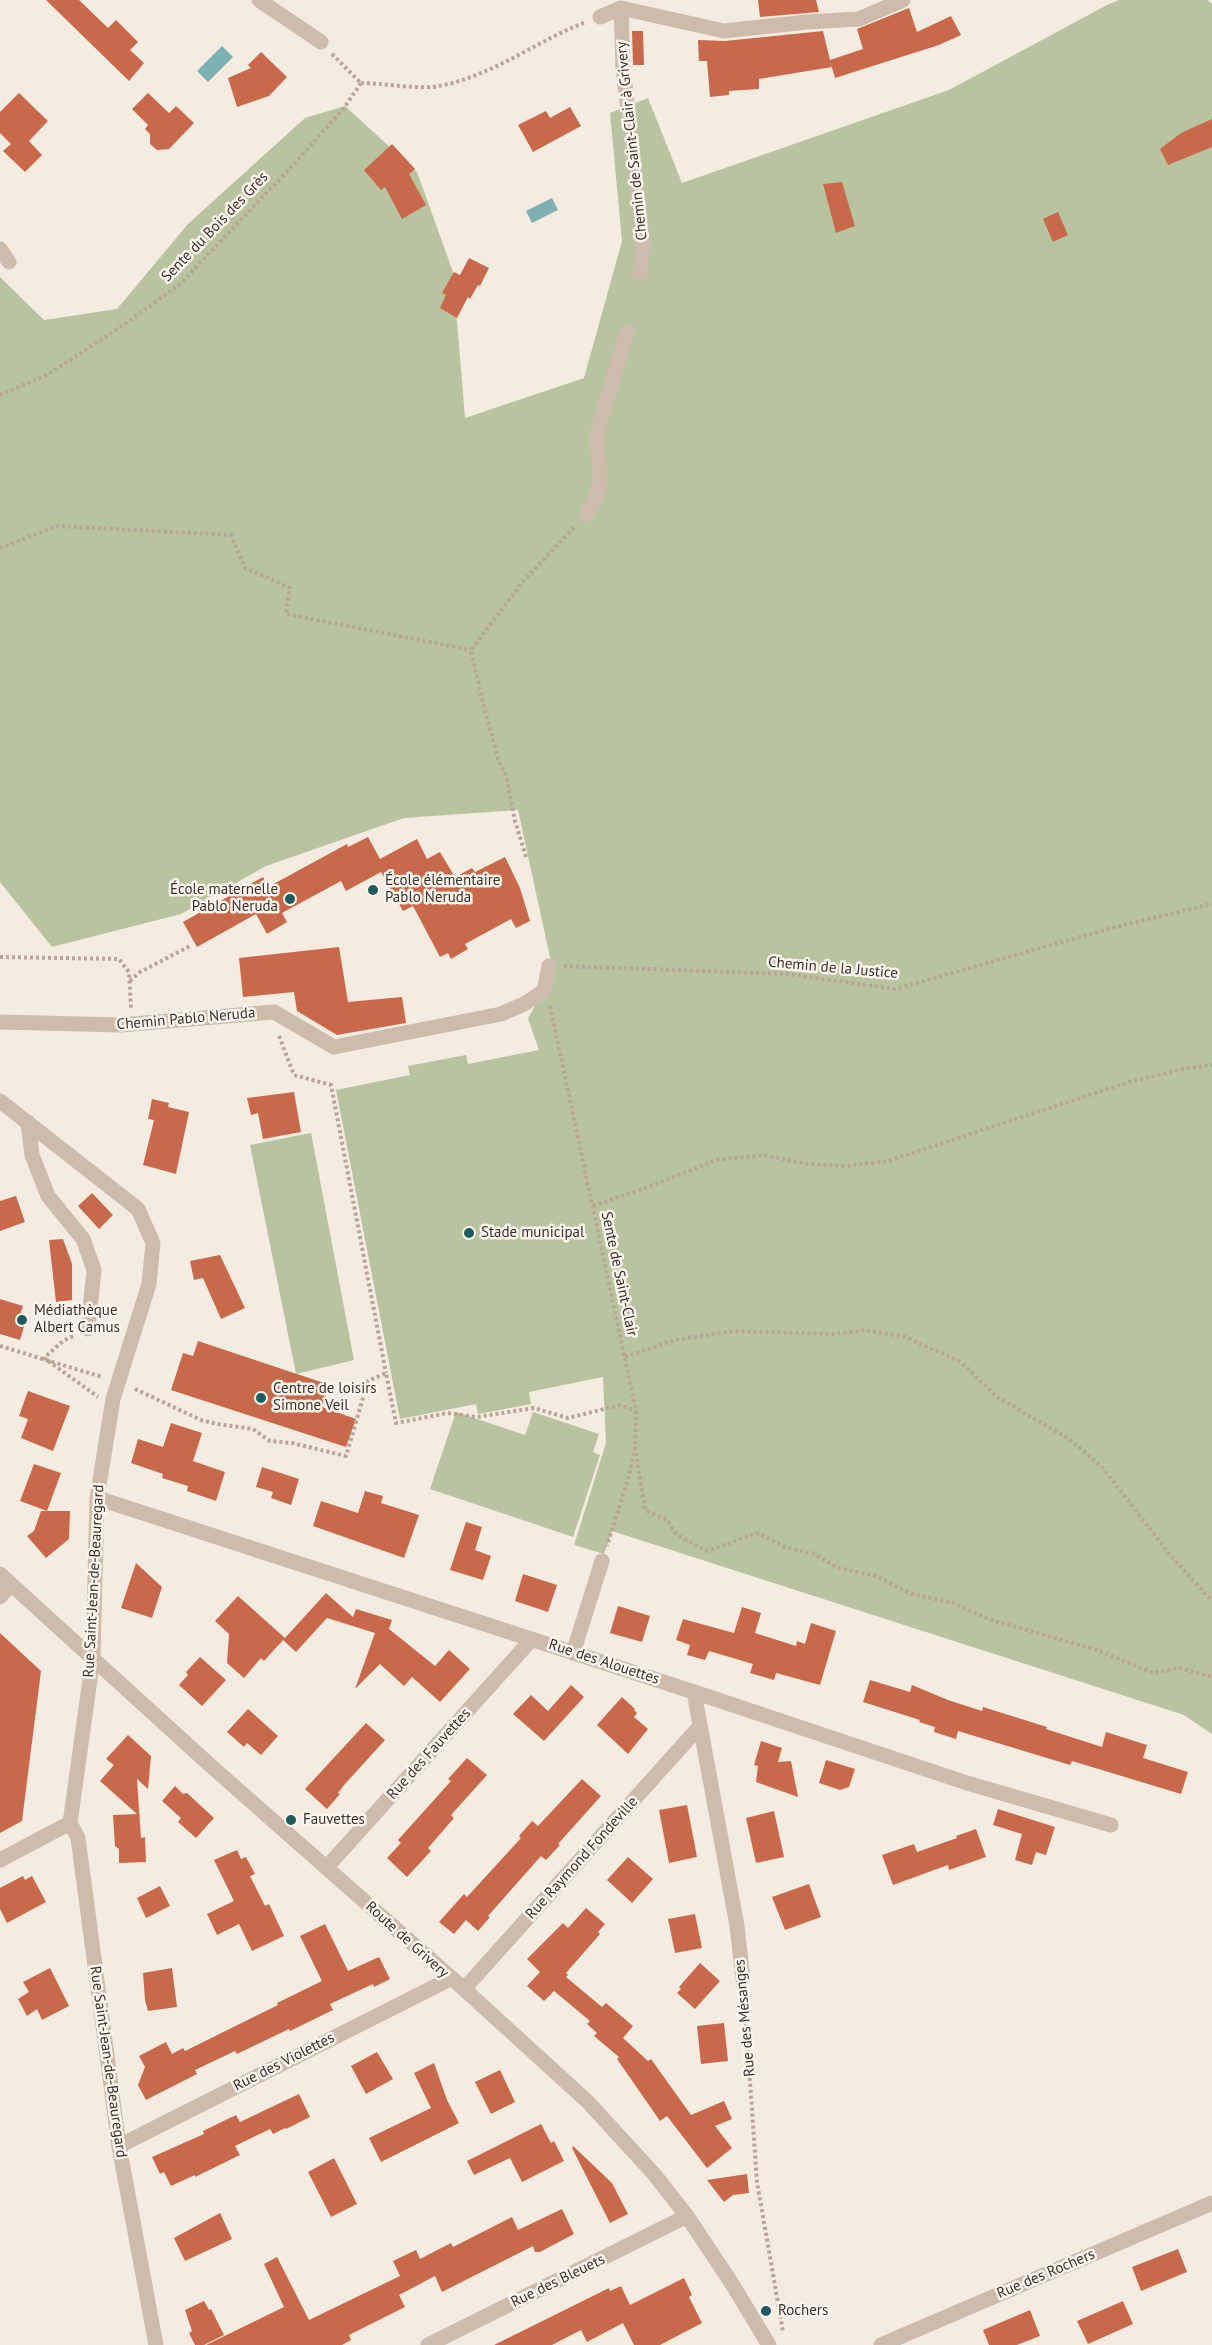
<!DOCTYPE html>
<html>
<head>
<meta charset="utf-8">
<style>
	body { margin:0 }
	canvas { display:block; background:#f4ebe1 }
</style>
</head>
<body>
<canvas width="1212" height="2345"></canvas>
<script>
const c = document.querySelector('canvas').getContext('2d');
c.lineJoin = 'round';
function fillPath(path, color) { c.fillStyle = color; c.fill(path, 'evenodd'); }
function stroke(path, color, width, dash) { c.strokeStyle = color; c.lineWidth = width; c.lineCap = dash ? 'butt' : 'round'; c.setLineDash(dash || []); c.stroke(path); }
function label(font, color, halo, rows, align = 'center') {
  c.font = font + ' "PT Sans",sans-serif'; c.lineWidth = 5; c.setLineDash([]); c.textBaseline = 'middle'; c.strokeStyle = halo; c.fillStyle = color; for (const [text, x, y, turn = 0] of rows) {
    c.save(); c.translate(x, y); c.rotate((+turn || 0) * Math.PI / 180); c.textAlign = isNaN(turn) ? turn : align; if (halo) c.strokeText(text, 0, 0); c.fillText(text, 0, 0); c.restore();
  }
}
fillPath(new Path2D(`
	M1119,0H1207L1212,4V1734L1184,1715L612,1531L604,1554L574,1545L606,1443L603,1377L529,1392L531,1404L478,1414L476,1404L400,1419L336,1090L410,1075L408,1066L466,1055L468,1064L539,1050L528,1019L553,971L518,810L404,818L266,866L181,914L52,947L0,882V277L44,320L117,309L188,224L305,118L345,106L417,172L453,272L465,418L584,378L622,241L610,113L648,98L682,183L949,90L1107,5Z
	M311,1133L354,1360L296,1374L250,1145Z
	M456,1412L525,1435L533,1412L599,1434L593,1452L600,1455L573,1537L430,1489Z`), '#b8c4a0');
fillPath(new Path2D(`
	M222,46L233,57L208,82L197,71Z
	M552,198L558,210L532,223L526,211Z`), '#7fb0b2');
fillPath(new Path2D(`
	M46,0H79L108,28L116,20L138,42L130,50L144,63L129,81Z
	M758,0H816L819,12L760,17Z
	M909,8L917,32L951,16L961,35L939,45L835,78L830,61L832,67L759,79V89L729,91V95L710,97L707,61H699L698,40L725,41L823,31L830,60L863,49L857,29Z
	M632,31H643L644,65H633Z
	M261,52L287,77L269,96L237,107L228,78L251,68L248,65Z
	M19,93L48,121L29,141L42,155L25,172L3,151L11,144L0,133V112Z
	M148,93L169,113L176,106L194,123L169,149L157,150L150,144V134L145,129L148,125L132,109Z
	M570,107L581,126L533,152L518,125L546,111L550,118Z
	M1212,119V147L1168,165L1160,149L1181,133Z
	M392,144L415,169L409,174L426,205L402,219L385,187L381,190L364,170Z
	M842,182L855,226L836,233L823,184Z
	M1058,212L1068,235L1053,242L1043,219Z
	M469,258L489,268L480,286L478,285L470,299L468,297L457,318L440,308L446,295L442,293L454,272L460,275Z
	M368,837L380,859L417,839L427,859L440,852L455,877L472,868L475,872L505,857L520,888L530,921L516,928L511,919L465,944L468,949L451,959L448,953L440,957L413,906L403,911L381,872L346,891L341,881L282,913L287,922L267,934L256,914L197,947L183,922L263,877L268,887L347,844L348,847Z
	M339,947L348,1002L402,997L406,1023L337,1035L297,1011L294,992L243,997L239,958Z
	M294,1092L301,1132L263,1139L258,1113L251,1115L247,1098Z
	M152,1099L169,1103L168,1107L189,1112L176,1174L143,1165L154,1120L148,1119Z
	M92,1193L113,1215L99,1229L78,1206Z
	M16,1196L25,1222L0,1231V1201Z
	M63,1239L72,1264V1300L56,1302L49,1240Z
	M220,1255L245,1308L221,1319L203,1278L194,1280L190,1261Z
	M0,1299L23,1306L20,1315L27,1317L20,1340L0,1334Z
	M198,1341L330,1385L322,1407L356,1419L346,1447L171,1390L183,1353L193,1356Z
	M28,1391L70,1406L53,1451L21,1438L28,1419L19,1416Z
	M171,1423L202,1433L193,1461L225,1472L216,1501L187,1491L188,1486L162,1478L163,1474L131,1463L138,1439L163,1447Z
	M34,1464L61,1473L47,1511L20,1501Z
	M262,1467L299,1479L291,1505L271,1498L273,1492L256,1487Z
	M365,1491L383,1496L381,1503L419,1515L404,1558L313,1526L321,1501L358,1513Z
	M41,1511H70L69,1539L46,1558L27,1536L34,1531Z
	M466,1522L482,1527L475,1550L491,1556L483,1580L450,1570Z
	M136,1563L162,1587L152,1618L121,1608Z
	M523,1574L557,1585L548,1612L515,1601Z
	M326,1593L353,1617L356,1609L392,1620L389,1629L435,1666L449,1650L470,1669L440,1702L412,1677L404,1686L380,1664L355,1689L375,1633L327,1618L296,1652L283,1640L264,1661L261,1658L244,1678L227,1663L229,1634L215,1621L238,1596L285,1638Z
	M618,1606L650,1616L642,1642L610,1633Z
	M742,1607L761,1613L755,1633L796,1646L797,1641L805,1644L811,1623L836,1631L820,1685L776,1673L774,1680L750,1673L753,1664L709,1651L705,1660L687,1655L690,1645L676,1640L683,1619L734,1633Z
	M0,1633L41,1671L22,1821L0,1833Z
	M200,1657L226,1680L202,1706L179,1685L188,1675L186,1672Z
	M870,1680L910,1692L912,1685L948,1700L982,1711L983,1707L1047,1727L1046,1729L1102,1747L1106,1732L1147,1745L1143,1758L1188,1772L1181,1794L1072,1761L1070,1765L958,1731L956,1739L934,1732L935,1727L919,1722L920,1720L863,1702Z
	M571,1685L584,1697L544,1741L513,1714L531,1695L548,1711Z
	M622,1697L635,1709L634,1710L637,1713L634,1717L648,1729L628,1754L597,1725Z
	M248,1709L278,1736L261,1755L247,1743L244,1747L227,1732Z
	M366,1723L385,1740L345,1784L338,1793L340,1794L327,1809L305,1789Z
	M128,1735L151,1756L148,1789L137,1779L141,1838L145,1837L146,1862L119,1863V1849L115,1846L113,1815L137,1814L100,1781L114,1765L106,1759Z
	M761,1741L782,1748L778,1762L791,1761L798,1797L756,1782L758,1766L754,1765Z
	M467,1758L487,1775L451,1815L454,1818L428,1848L431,1851L407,1877L387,1858L401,1843L398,1840L451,1781L448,1779Z
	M826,1760L855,1769L849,1787L840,1790L819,1783Z
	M582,1779L601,1796L558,1844L560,1845L546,1860L541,1856L488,1916L490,1917L478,1931L466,1920L454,1934L439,1922L464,1894L467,1897L521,1838L519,1836L532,1821L538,1826Z
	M175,1786L183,1794L187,1793L214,1818L196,1838L178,1822L181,1818L162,1801Z
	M687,1805L697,1857L669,1863L659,1810Z
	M998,1809L1055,1827L1046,1855L1036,1852L1032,1865L1015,1860L1022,1834L993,1825Z
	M774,1811L784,1857L756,1863L746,1818Z
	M976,1829L986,1857L949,1870L948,1865L893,1885L882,1855L914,1844L917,1852L957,1838L956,1836Z
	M237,1850L241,1859L246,1857L255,1874L250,1876L265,1906L269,1904L284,1936L252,1951L239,1924L217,1935L207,1914L234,1901L214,1860Z
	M628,1857L653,1879L632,1903L607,1880Z
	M23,1876L25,1880L32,1876L46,1902L7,1923L0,1909V1888Z
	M809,1884L821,1917L785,1930L772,1897Z
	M160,1886L170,1906L146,1918L137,1898Z
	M586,1908L605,1924L598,1932L600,1934L566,1973L568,1975L566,1977L602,2007L606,2003L633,2026L623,2038L648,2061L651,2059L691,2115L724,2101L732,2119L715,2126L732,2148L707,2168L667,2116L660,2121L617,2059L619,2057L594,2036L597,2033L587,2024L590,2021L554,1991L544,2001L527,1986L540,1972L527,1959L563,1923L568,1928Z
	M695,1914L702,1948L675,1953L668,1919Z
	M325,1924L348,1971L379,1957L390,1979L374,1987L373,1984L330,2004L333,2010L290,2031L289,2029L237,2054L235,2051L195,2070L197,2074L146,2100L138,2085L145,2067L139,2056L166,2042L172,2054L183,2048L185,2051L278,2005L277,2003L322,1981L300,1936Z
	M700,1963L720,1981L695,2009L677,1993L681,1989L679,1987Z
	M50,1968L69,2006L42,2020L37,2009L27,2016L18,1999L29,1992L23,1982Z
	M172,1968L177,2007L148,2011L145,2000L143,1973Z
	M724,2023L728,2061L701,2064L697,2026Z
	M377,2052L393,2079L366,2094L351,2066Z
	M434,2063L447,2100L459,2123L381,2162L369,2138L431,2108L414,2073Z
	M500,2070L515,2102L491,2114L475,2082Z
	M299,2094L310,2117L286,2129L285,2128L273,2134L270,2129L235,2146L240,2155L195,2177V2175L171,2186L164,2172L160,2174L152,2157L204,2134L203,2131L236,2115L240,2122Z
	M541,2124L551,2143L554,2141L564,2161L522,2182L510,2158L474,2175L467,2161Z
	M573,2146L612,2183L628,2214L610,2223L572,2148Z
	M334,2158L357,2204L331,2217L308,2172Z
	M747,2174L749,2193L733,2195L724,2202L707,2180Z
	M562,2209L574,2234L540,2252H535L533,2246L442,2292L435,2276L399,2295L405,2307L349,2335L351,2340L342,2345H206L284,2307L264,2264L277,2257L309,2320L400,2276L393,2261L416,2250L420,2259L451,2243L453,2247L512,2217L518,2230Z
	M220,2213L232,2239L185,2261L174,2238Z
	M1178,2249L1187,2272L1141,2291L1132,2267Z
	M684,2278L692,2295L689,2297L702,2323L660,2345H634L623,2323L587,2342L581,2330L552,2345H494L609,2288L610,2291L621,2286L630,2305Z
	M204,2301L209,2310L211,2309L224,2335L204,2345H195L189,2333L192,2331L185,2310Z
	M1123,2301L1133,2324L1088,2344L1077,2321Z
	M1030,2310L1040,2336L1017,2345H989L983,2330Z`), '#c8694b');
stroke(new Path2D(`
	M332,54L361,83
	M361,83C381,83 422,90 439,86C493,76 536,41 586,22
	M0,395L47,375L128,322L180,284L294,164L344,108L361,83
	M0,548L57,526L231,535L245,568L290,588L286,614L471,650
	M526,857L515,821L506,775L499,762L481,695L471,650L521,584L575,526
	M0,957L119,959L129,972L131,1009
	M564,966L788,974L895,989L1119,926L1212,904
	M130,981L140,972L192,945
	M550,1006L636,1411L635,1447L629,1476L607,1546
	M279,1036L294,1075L331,1085L386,1373
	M593,1206L654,1185L716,1160L764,1155L806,1164L846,1166L888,1161L1129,1082L1183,1069L1212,1065
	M73,1336L63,1341L44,1358L98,1397
	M0,1346L102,1377
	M625,1357L675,1340L734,1331L834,1334L865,1330L905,1337L961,1362L997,1397L1069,1439L1102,1467L1171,1556L1212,1601
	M135,1389L201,1420L217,1424L253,1429L270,1441L292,1443L346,1456L368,1381L386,1373L396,1423L448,1413L477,1417L534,1408L568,1418L620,1405L636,1411
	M635,1447L645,1510L667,1520L677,1535L707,1551L758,1533L785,1547L814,1554L838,1568L876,1576L912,1594L953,1603L988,1619L1097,1650L1153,1673L1179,1668L1212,1677
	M744,1994L757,2182L783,2332`), '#b9a596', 4, [3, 3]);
stroke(new Path2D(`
	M259,0L321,42
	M621,8L623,67L643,244L640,273
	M600,17L621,8L724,31L807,22L859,19L903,0
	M0,249L9,262
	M586,515L595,500L600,486L597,432L627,333
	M0,1022L121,1025L274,1012L334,1047L501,1014L524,1004L544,991L549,966
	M0,1101L138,1209L153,1243L149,1284L113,1399L97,1498L93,1658L70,1823L78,1838L119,2146L156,2345
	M28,1122L32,1155L48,1196L83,1239L94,1270L88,1329
	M97,1498L694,1692L967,1783L1111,1825
	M0,1574L211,1766L464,1989L588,2102L654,2174L687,2216L734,2287L769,2345
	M0,1597L11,1584
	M573,1653L602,1561
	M694,1692L737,1926L743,1979
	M0,1860L70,1823
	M326,1868L532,1639
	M464,1989L700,1726
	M119,2146L450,1979
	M428,2345L687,2216
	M881,2345L1212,2203`), '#cdbbac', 15);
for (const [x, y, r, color] of [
	[373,890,6,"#1f5a5e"],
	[290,899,6,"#1f5a5e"],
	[469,1233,6,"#1f5a5e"],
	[22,1320,6,"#1f5a5e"],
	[261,1398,6,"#1f5a5e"],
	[291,1820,6,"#1f5a5e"],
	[766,2311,6,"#1f5a5e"]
]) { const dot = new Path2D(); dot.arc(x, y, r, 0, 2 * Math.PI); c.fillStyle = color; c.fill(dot); stroke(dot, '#fbf5ee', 2); }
label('15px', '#3b302b', '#fbf5ee', [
	["Chemin de Saint-Clair à Grivery",632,141,-96],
	["Sente du Bois des Grès",215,227,-46],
	["Chemin de la Justice",833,968,5],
	["Chemin Pablo Neruda",186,1019,-5],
	["Sente de Saint-Clair",619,1274,78],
	["Rue Saint-Jean-de-Beauregard",94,1581,-87],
	["Rue des Alouettes",604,1662,18],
	["Rue des Fauvettes",429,1754,-48],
	["Rue Raymond Fondeville",582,1858,-48],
	["Route de Grivery",407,1940,42],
	["Rue des Mésanges",745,2018,-95],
	["Rue Saint-Jean-de-Beauregard",108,2062,82],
	["Rue des Violettes",284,2062,-27],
	["Rue des Rochers",1046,2274,-23],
	["Rue des Bleuets",558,2281,-26]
]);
label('15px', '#3b302b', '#fbf5ee', [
	["École élémentaire",385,881],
	["Pablo Neruda",385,898],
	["École maternelle",278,890,"right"],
	["Pablo Neruda",278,907,"right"],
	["Stade municipal",481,1233],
	["Médiathèque",34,1311],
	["Albert Camus",34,1328],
	["Centre de loisirs",273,1389],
	["Simone Veil",273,1406],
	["Fauvettes",303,1820],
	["Rochers",778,2311]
], 'left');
</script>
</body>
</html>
